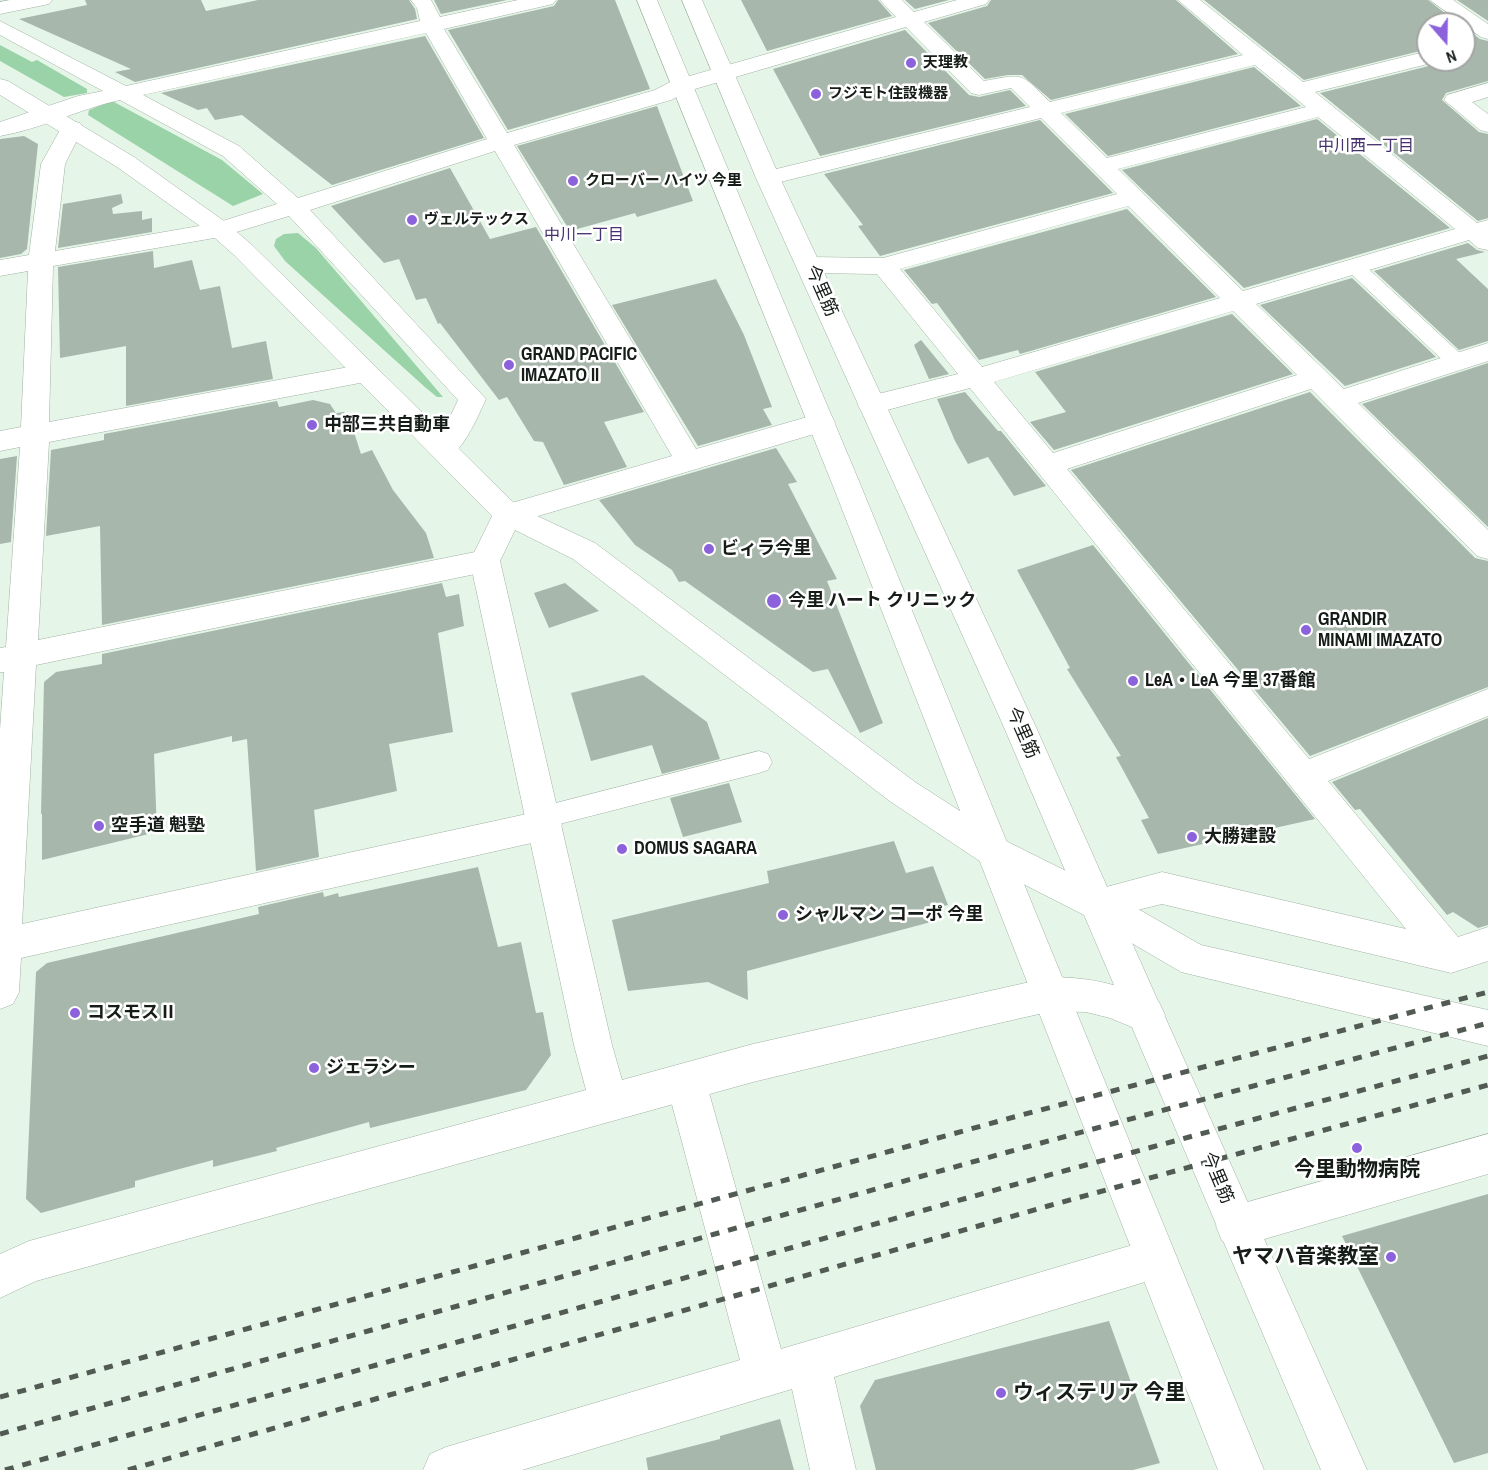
<!DOCTYPE html>
<html>
<head>
<meta charset="utf-8">
<style>
	body { margin:0 }
	#map { position:relative; width:1488px; height:1470px; overflow:hidden; background:#e5f6e8; font-family:"Archivo Narrow",sans-serif }
	canvas { display:block }
	.north { position:absolute; left:1416px; top:12px; width:60px; height:60px; box-sizing:border-box; background:#fff; border:2px solid #a2a4a3; border-radius:50%; rotate:160deg; font-size:16px; font-weight:700; line-height:24px; text-align:center; color:#161c18 }
	.north::after { content:''; display:block; margin:auto; width:21px; height:27px; background:#8b62dc; clip-path:polygon(50% 0,100% 100%,50% 72%,0 100%) }
</style>
</head>
<body>
<div id="map">
<canvas width="1488" height="1470"></canvas>
<div class="north">N</div>
</div>
<script>
const c = document.querySelector('canvas').getContext('2d');
c.lineJoin = 'round';
function fillPath(path, color) { c.fillStyle = color; c.fill(path, 'evenodd'); }
function stroke(path, color, width, dash) { c.strokeStyle = color; c.lineWidth = width; c.lineCap = dash ? 'butt' : 'round'; c.setLineDash(dash || []); c.stroke(path); }
function label(font, color, halo, rows, align = 'center') {
  c.font = font + ' "Archivo Narrow","Noto Sans JP",sans-serif'; c.lineWidth = 5; c.setLineDash([]); c.textBaseline = 'middle'; c.strokeStyle = halo; c.fillStyle = color; for (const [text, x, y, turn = 0] of rows) {
    c.save(); c.translate(x, y); c.rotate((+turn || 0) * Math.PI / 180); c.textAlign = isNaN(turn) ? turn : align; if (halo) c.strokeText(text, 0, 0); c.fillText(text, 0, 0); c.restore();
  }
}
fillPath(new Path2D(`
	M0,45L32,62L37,60L87,89V93L64,97L0,61Z
	M109,102H114L222,160L263,194L233,206L88,115L89,110Z
	M298,233L316,248L443,397H437L426,388L285,261L274,246L276,239L284,234Z`), '#9ad3a7');
fillPath(new Path2D(`
	M85,0H201L206,11L258,0H409L415,9L417,19L135,82L115,72L131,69L19,19L87,5Z
	M434,0H507L441,14Z
	M558,0H615L650,89L508,130L448,30L554,6Z
	M741,0H878L892,16L767,51Z
	M905,0H949L915,9Z
	M991,0H1176L1238,54L1051,100L1022,75H1008L985,79L928,23L987,6Z
	M1204,0H1428L1459,24H1428V49L1304,80Z
	M1457,0H1488V21Z
	M1464,27L1480,39L1488,41V81L1446,93L1442,100L1479,132L1488,134V218L1478,221L1320,93L1437,64L1439,60H1464Z
	M905,30L969,95L979,97L1010,90L1026,106L820,156L773,69Z
	M425,36L484,138L332,185L242,115L215,120L207,108L198,110L161,93Z
	M1254,67L1301,106L1108,156L1065,114Z
	M657,106L693,201L637,217L635,213L570,231L517,146Z
	M1317,119L1450,228L1244,288L1122,170Z
	M1040,120L1113,193L880,256L858,226L863,225L824,174Z
	M24,136L38,144L27,249L21,254L0,258V139Z
	M450,168L490,239L536,227L644,412L604,422L627,467L564,485L543,442L534,441L507,397L499,400L440,323L438,324L426,298L416,300L399,259L384,263L331,206Z
	M121,194L123,203L112,208L113,214L142,211V220L152,218V232L58,248L63,204Z
	M1127,209L1216,297L1020,354L1018,350L979,360L937,303L932,304L904,270Z
	M1468,243L1477,250L1485,252L1456,259L1488,289V341L1459,350L1374,271Z
	M153,251L154,268L192,260L200,290L220,286L232,348L266,341L273,379L126,406V346L60,358L58,267Z
	M1352,278L1436,357L1345,386L1260,305Z
	M716,279L744,335L772,407L763,409L772,425L698,446L612,305Z
	M1232,314L1293,374L1054,450L1030,422L1066,412L1035,372Z
	M921,340L949,374L929,379L914,345Z
	M1488,363V527L1362,404Z
	M965,392L998,431H1001L1046,486L1014,496L988,457L968,464L955,441L937,399Z
	M1310,392L1475,558L1488,561V687L1310,756L1071,470Z
	M313,400L330,404L336,413L344,412L352,426L361,454L372,450L393,490L426,533L434,558L102,625L100,526L46,536L51,450L104,440V434L277,401L279,407Z
	M776,448L797,482L788,484L837,579L827,581L883,723L860,733L828,669L813,672L685,581L679,582L672,570L635,545L599,500Z
	M17,456L11,542L0,544V459Z
	M1093,545L1315,819L1158,854L1141,820L1149,818L1116,757L1121,756L1067,669L1070,668L1017,570Z
	M442,583L446,597L459,594L464,626L438,633L453,732L389,744L397,791L314,810L319,857L256,871L247,739L232,742V736L154,754L157,832L42,860V814H41L44,682L56,672L102,664V654Z
	M565,583L599,611L549,628L534,593Z
	M643,675L707,722L720,759L662,774L652,745L591,761L571,693Z
	M1488,718V925L1478,928L1453,912L1447,915L1360,809L1355,810L1332,782Z
	M729,783L742,822L683,837L670,798Z
	M894,841L906,873L933,866L948,905L931,909V922L747,971L748,1000L708,982L628,991L612,920L769,883L767,871Z
	M478,867L498,947L521,942L536,1013L543,1012L551,1055L526,1090L370,1128L369,1122L276,1148L277,1151L213,1167V1160L135,1181V1187L41,1213L26,1199L36,972L47,963L259,914L258,907L323,892L324,897L338,893L339,897Z
	M1488,1194V1453L1454,1463L1342,1236Z
	M1109,1321L1160,1463L1133,1470H876L860,1406L875,1380Z
	M780,1419L794,1470H648L646,1458L720,1439V1436Z`), '#a8b7ab');
const service = new Path2D(`
	M1355,261L1362,263L1464,357L1467,362L1464,367L1457,369L1450,367L1348,271L1345,267L1348,263Z
	M759,751L768,754L772,762L768,770L759,773L544,828L535,825L531,817L535,809L544,806Z`);
const minor = new Path2D(`
	M411,0H431L440,17L518,0H556L553,4L444,29L507,133L655,90L672,81L896,17L880,0H902L914,12L957,0H989L986,4L924,22L984,81C1026,73 1020,73 1050,102L1243,55L1178,0H1200L1303,82L1428,51V60H1437L1436,62L1315,92L1477,223L1488,220V250L1478,248L1469,240L1256,304L1344,389L1488,343V361L1358,403L1488,530V559L1477,556L1311,389L1067,469L1309,759L1488,689V716L1328,781L1458,937L1488,927V961L1451,973L1162,904L1097,920L1084,915L1079,904L1084,893L1162,872L1406,929L970,388L872,414L862,412L858,405L862,398L958,374L877,274L809,273L800,270L797,265L800,260L809,257L883,258L1117,194L1041,118L768,185L760,183L756,178L760,173L1030,107L1011,88L979,95L971,93L906,27L688,91L671,100L514,145L696,449L821,413L831,415L835,422L831,429L508,525L498,521L493,514L498,507L672,456L495,151L310,210L486,399C479,414 465,447 451,455C444,459 439,457 432,455L428,448L448,421L458,400L289,216L220,237L53,266L49,422L365,364L374,367L378,373L374,379L365,382L49,442L38,640L485,550L496,553L500,561L496,569L485,572L36,665L22,924L545,810L557,815L562,825L557,835L545,840L21,958L19,992L13,1004L0,1009V730L4,672H0V648L6,647L20,447L0,451V431L21,427L28,271L0,276V260L29,255L41,164L64,123L72,121L80,123L83,128L65,164L55,251L216,223L277,204L223,156L120,100C79,109 41,129 0,136V122L78,96L103,91L0,35V21L126,86L420,21L417,8ZM426,33L487,139L298,198L239,146L143,95ZM1255,65L1306,107L1107,158L1061,113ZM1318,117L1455,229L1243,291L1118,169ZM1128,206L1220,298L982,367L900,269ZM1233,311L1297,375L1053,453L994,382Z
	M1430,0H1453L1488,24V39L1481,37Z
	M1488,83V97L1472,102L1488,114V132L1480,130L1444,100L1447,95Z
	M686,1063L700,1069L706,1082L781,1349L1156,1238L1171,1244L1177,1259L1171,1274L834,1377L856,1470H810L792,1389L522,1470H423L430,1454L446,1447L740,1360L666,1082L672,1069Z
	M1488,1134V1174L1237,1247L1222,1241L1216,1226L1222,1211L1237,1205Z`);
const tertiary = new Path2D(`
	M10,0H52L49,4L0,14V2Z
	M0,79L8,81L134,157L224,221L252,245L518,507L595,543L915,782L1008,842L1110,893L1201,945L1488,1010V1046L1181,972L1084,915L984,864L891,802L573,559L515,530L500,561L612,1045L622,1080L753,1044L1052,977C1098,978 1118,985 1159,1002L1165,1015L1159,1028L1146,1033L1110,1018L1086,1012L1052,1011L982,1027L753,1082L36,1281L0,1298V1254L29,1241L586,1090L574,1045L470,561L492,516L234,255L207,231L117,167L0,95Z`);
const primary = new Path2D(`
	M637,0H657L861,486L1264,1470H1218L833,486Z
	M682,0H702L780,178L1035,725L1367,1470H1321L1003,725L756,178Z`);
stroke(service, '#a1b1a4', 1);
stroke(minor, '#a1b1a4', 1);
stroke(tertiary, '#a1b1a4', 1);
stroke(primary, '#a1b1a4', 1);
fillPath(service, '#fff');
fillPath(minor, '#fff');
fillPath(tertiary, '#fff');
fillPath(primary, '#fff');
stroke(new Path2D(`
	M0,1397L1014,1117L1488,992
	M0,1434L1026,1147L1488,1023
	M5,1470L1038,1178L1488,1056
	M128,1470L1048,1206L1488,1085`), '#515a53', 5, [9, 9]);
for (const [x, y, r, color] of [
	[911,63,6,"#8b62dc"],
	[816,94,6,"#8b62dc"],
	[573,181,6,"#8b62dc"],
	[412,220,6,"#8b62dc"],
	[509,365,6,"#8b62dc"],
	[312,425,6,"#8b62dc"],
	[709,549,6,"#8b62dc"],
	[774,601,8,"#8b62dc"],
	[1306,630,6,"#8b62dc"],
	[1133,681,6,"#8b62dc"],
	[99,826,6,"#8b62dc"],
	[1192,837,6,"#8b62dc"],
	[622,849,6,"#8b62dc"],
	[783,915,6,"#8b62dc"],
	[75,1013,6,"#8b62dc"],
	[314,1068,6,"#8b62dc"],
	[1357,1148,6,"#8b62dc"],
	[1391,1257,6,"#8b62dc"],
	[1001,1393,6,"#8b62dc"]
]) { const dot = new Path2D(); dot.arc(x, y, r, 0, 2 * Math.PI); c.fillStyle = color; c.fill(dot); stroke(dot, '#fff', 2); }
label('bold 15px', '#161c18', '#fff', [
	["天理教",923,63],
	["フジモト住設機器",828,94],
	["クローバー ハイツ 今里",585,181],
	["ヴェルテックス",424,220]
], 'left');
label('16px', '#45316d', '#fff', [
	["中川西一丁目",1366,147],
	["中川一丁目",584,236]
]);
label('18px', '#161c18', '#fff', [
	["今里筋",821,291,66],
	["今里筋",1022,733,66],
	["今里筋",1217,1178,67]
]);
label('bold 18px', '#161c18', '#fff', [
	["GRAND PACIFIC",521,355],
	["IMAZATO II",521,376],
	["中部三共自動車",324,425],
	["ビィラ今里",721,549],
	["今里 ハート クリニック",788,601],
	["GRANDIR",1318,620],
	["MINAMI IMAZATO",1318,641],
	["LeA・LeA 今里 37番館",1145,681],
	["空手道 魁塾",111,826],
	["大勝建設",1204,837],
	["DOMUS SAGARA",634,849],
	["シャルマン コーポ 今里",795,915],
	["コスモスⅡ",87,1013],
	["ジェラシー",326,1068]
], 'left');
label('bold 21px', '#161c18', '#fff', [
	["今里動物病院",1357,1170],
	["ヤマハ音楽教室",1379,1257,"right"],
	["ウィステリア 今里",1013,1393,"left"]
]);
</script>
</body>
</html>
